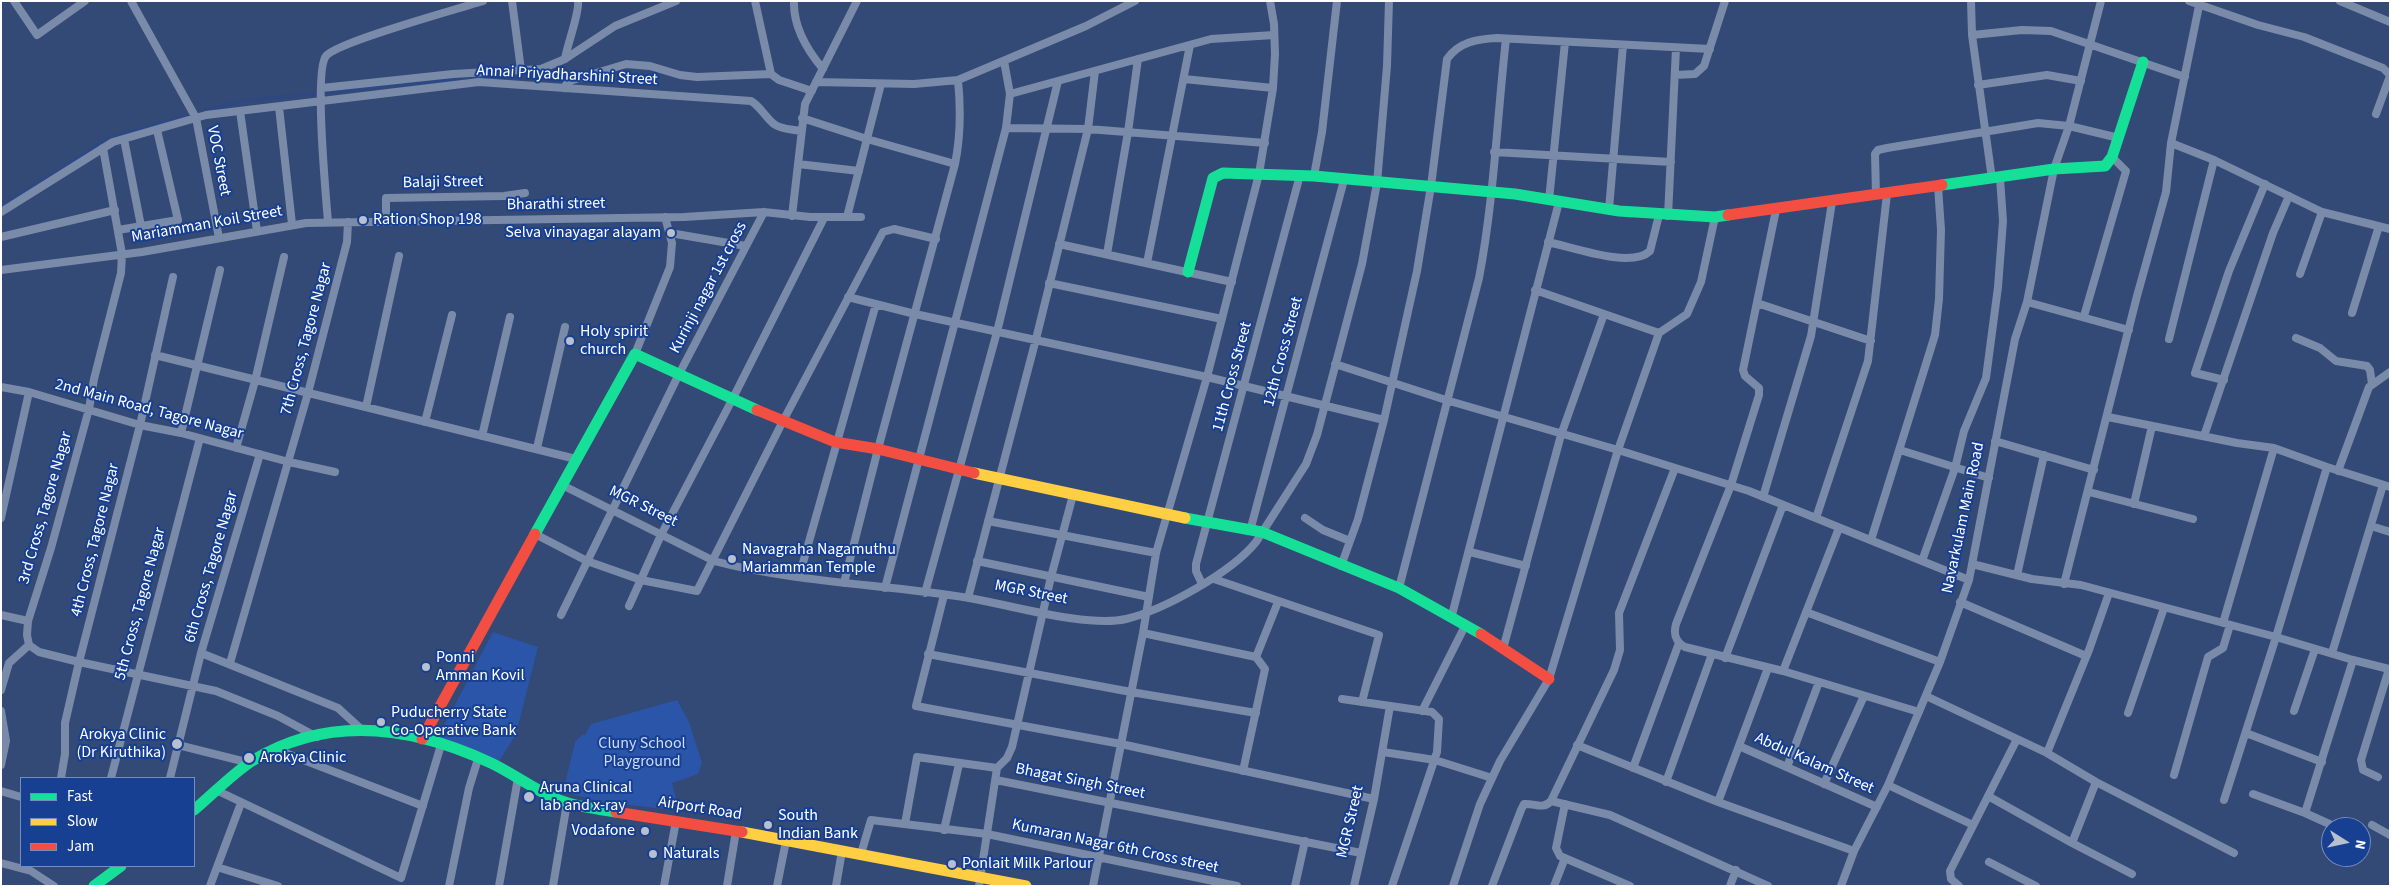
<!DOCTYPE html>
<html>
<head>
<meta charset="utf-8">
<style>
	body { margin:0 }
	#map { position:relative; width:2391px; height:887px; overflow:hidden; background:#334976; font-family:"Source Sans 3",sans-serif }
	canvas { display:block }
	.frame { position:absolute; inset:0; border:2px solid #fff; pointer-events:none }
	.legend { position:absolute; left:20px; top:777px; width:175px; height:90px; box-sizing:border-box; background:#173f92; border:1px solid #748cbe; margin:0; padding:6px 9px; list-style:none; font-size:15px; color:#fff }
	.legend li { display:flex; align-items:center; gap:10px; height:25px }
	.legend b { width:25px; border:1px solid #748cbe }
	.north { position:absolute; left:2321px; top:817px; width:50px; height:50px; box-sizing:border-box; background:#173f92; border:1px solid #748cbe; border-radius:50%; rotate:100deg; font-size:14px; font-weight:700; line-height:20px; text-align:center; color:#fff }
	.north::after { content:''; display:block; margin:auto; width:18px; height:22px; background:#b8bfcf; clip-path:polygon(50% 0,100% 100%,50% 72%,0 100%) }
</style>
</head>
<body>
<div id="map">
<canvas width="2391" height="887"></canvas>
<div class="frame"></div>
<ul class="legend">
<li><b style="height:6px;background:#16e098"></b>Fast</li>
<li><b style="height:6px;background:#ffcf43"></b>Slow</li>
<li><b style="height:6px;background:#f24e42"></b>Jam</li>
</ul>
<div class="north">N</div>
</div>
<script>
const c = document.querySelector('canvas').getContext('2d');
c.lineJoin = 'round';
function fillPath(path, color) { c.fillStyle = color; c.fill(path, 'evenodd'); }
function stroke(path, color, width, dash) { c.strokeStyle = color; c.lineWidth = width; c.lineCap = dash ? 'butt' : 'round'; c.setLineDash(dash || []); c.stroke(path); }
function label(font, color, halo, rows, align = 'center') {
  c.font = font + ' "Source Sans 3",sans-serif'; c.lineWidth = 4; c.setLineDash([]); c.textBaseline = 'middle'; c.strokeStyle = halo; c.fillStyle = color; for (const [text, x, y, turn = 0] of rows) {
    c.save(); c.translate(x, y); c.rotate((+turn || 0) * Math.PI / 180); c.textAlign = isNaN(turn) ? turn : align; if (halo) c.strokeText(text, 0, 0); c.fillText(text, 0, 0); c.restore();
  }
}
fillPath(new Path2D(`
	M493,632L538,647L516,734L498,763L436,741Z
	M677,700L689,722L702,763L698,774L672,783L676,799L674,810L602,802L563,792L575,742L582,735H585L591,724Z`), '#2a55a8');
stroke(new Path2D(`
	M205,111L240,101L484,77L567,74
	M1,206L110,137L186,116`), '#2c4985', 2.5);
stroke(new Path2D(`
	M14,1L37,35L85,1
	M131,1L196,118L219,238
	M512,1L521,70
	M755,1L771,74L779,80L812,91
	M794,1C793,27 807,50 823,69
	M1971,1L1972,35L1992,179
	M2189,1L2258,25L2304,37L2383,68L2390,75
	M2340,1L2390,22
	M1972,35L2022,30L2051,31L2185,77
	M565,59C567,45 580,12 578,1
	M1675,75L1695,74L1704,66L1725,1
	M1184,79L1273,88
	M816,82L914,84L958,80L1086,26L1135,1
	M1978,85L2047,75L2081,81
	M322,88L453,74L541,69L565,59L615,26L676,1
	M564,88L568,82L573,80L626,64L650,66L680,75L697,77L771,74
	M1010,94L1211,39L1274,35
	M279,107L292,224
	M240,111L257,231
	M2376,114L2390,76
	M802,118L867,139L955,164
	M1006,128L1088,129L1265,143
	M124,139L141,226
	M2171,143L2214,160L2322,212L2390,229
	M1494,152L1671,162
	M798,164L859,171
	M1314,176L1322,132L1337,1
	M1876,195L1875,154L1878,150L1887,148L2038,123L2069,126L2119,138
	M1549,200L1565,42
	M1609,209L1623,45
	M1776,210L1743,370L1745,376L1759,388V395L1731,485L1676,624C1673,635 1676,642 1685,647L1783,671L1919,712
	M1,212L113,142L206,115L479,82L751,101C761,107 765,117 774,124C781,130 793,129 801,131
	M792,216L805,104L857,1
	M1668,216L1676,48
	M847,217L881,84
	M328,222C326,196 314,71 326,56C337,42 458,9 483,1
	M386,222V198L504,196L525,193
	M118,230L178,220L157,130
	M670,233L746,246
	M1,237L115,210
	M1548,242C1572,247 1631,269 1650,251L1659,215
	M1059,244L1232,282
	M1107,254L1128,132L1138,59
	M1147,263L1190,45
	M1,270L142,252L306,223L684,217L764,212L810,217H861
	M2300,274L2322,212
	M1049,283L1222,319
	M1535,290L1659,333
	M848,297L915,314L1207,377L1384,420
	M2027,302L2129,330
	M1757,303L1871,341
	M2352,313L2379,226
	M2084,316L2126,171L2112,157
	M1659,333L1687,314L1701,282L1715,217
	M2296,338L2320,348L2336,361L2367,366L2370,370L2372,384
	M2169,339L2214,160
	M635,354L670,267L672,243L665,217
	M155,355L576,459
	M1335,364L1446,400L1618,450L1749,491L1969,580
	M2224,380L2195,373L2229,271L2265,184
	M1,387L29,392L140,425L181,433L289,462L335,472
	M366,407L399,256
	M2108,417L2237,443L2274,448
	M425,422L452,315
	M181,433L220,270
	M482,436L510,317
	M2204,436L2273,233L2289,196
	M1995,441L2094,470
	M236,448L255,381L284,257
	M537,448L565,327
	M1900,450L1989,478
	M2338,471L2369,387L2390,372
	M562,485L714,561C797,583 884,584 969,598C1011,605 1087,628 1126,619C1164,610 1232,572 1256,542L1306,464L1317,435L1362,264L1377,183L1387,66L1389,1
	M2089,492L2193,519
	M1763,497L1811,336L1832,202
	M2134,504L2152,426
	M1,518L29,392
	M1305,518L1323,530L1350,541
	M1816,518L1868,361L1887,194
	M988,521L1156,553
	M2371,526L2390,532
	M1250,531L1344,180
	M535,534L587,561L641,580L697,591L783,421L883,232L894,229L936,239
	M1871,540L1935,335L1939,299L1941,230L1938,186
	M1470,552L1526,566
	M977,561L1149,597
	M1922,561L1955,468L1964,431L1986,378L1998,287L2003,221L2000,178
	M1972,564L2032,579L2081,585L2276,637L2224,800
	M1341,566L1358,519L1384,420L1417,271L1431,186L1447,59C1459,42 1477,39 1497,38L1710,49
	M2017,575L2044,455
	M799,577L876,304
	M1214,579L1379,635L1362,702
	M844,583L878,449L955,164C961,135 961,110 958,80
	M1202,584L1196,571V564L1300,175
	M2064,584L2137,296L2166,192L2171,143L2200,1
	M885,588L1006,128L1010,94L1004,61
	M1399,588L1479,278C1494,200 1497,118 1506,39
	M925,593L997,332L1058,81
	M944,595L916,706L1121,744L1374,799
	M968,598L1036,339L1088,129L1095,71
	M1960,602L2086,656
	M629,606L661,535L732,400L824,218
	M1806,612L1940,662
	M1,615L28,621
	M561,615L678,376L764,212
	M1452,615L1559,202
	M2223,623L2274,448L2327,467
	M1143,633L1256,657L1278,602
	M29,645L27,635L28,621L51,548L89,409L94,379L121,273L122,254L103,148
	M29,645L39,652L79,662L216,691L278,716L317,737
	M1503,649L1561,435L1604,314
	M201,653L338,708L361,729
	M2332,653L2383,485
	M928,654L1131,692L1256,713
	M1725,658L1783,505
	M2353,660L2389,669L2361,760L2363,770L2378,777
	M230,663L308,393L347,242L348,222
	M1783,671L1839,528
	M1,690L9,663L29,645
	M1926,696L2047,753L2096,782L2234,853
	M1342,699L1432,712L1439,719L1437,752L1392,886
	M1,711L6,741L1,765
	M1422,711L1466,624
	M2294,711L2315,649
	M2128,713L2164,608
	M2246,733L2322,762
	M178,745L250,763
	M1577,745L1718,802L1854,851
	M1739,746L1877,807
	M275,749L423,806
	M1383,752L1435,760L1492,778
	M2047,753L2089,650L2109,593
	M1787,767L1819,682
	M997,768L1007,758L1012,747L1051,577L1073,495
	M1633,768L1679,643
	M1243,771L1265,669L1256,657
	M2174,775L2208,657L2223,648L2230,625
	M61,778L65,754V723L79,662L140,425L173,277
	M111,778L200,438
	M170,778L201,653L260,454
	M996,780L1361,853
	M1666,782L1712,654
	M1824,784L1864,696
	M1888,785L1973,825
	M1,791L21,797
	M218,791L401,878L441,745
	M2253,794L2305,813
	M1988,796L2072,843L2096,782
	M1551,801L1610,815L1768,886
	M1718,802L1768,668
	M1565,804L1556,848L1560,856L1630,886
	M905,824L917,757L997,768L979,886
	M2372,825L2390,835
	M2336,827L2305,813L2353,660L2276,637L2327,467L2390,487
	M944,830L959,764
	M2072,843L2132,874
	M861,854L871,820L987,834L1237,886
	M1989,862L2036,886
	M1,863L31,871L54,886
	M217,867L278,886
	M210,886L241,803
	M449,886L469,788L478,759
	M499,886L518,778
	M553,886L567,803
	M664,886L676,821
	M727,886L736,831
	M777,886L786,841
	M836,886L842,851
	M1093,886L1143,633L1156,553L1207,377L1259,174L1273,88L1275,54L1274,24L1270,1
	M1295,886L1305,841
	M1354,886L1374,799L1390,706
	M1453,886L1480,804L1500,761L1549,679L1618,450L1659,333
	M1492,886L1521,810L1524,804C1535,803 1543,810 1551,801L1614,670L1620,650L1619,613L1675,468
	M1554,886L1565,858
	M1730,886L1736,870
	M1841,886L1854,851L1888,785L1940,662L1969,580L2015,339L2027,302L2054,169L2069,126L2101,1
	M1959,886L1951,879L1950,871L2017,739`), '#7a8aa9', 8);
stroke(new Path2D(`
	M1942,185L2054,169L2105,166L2112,157L2143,62
	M1188,272L1213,178L1223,173L1314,176L1515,194L1619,211L1715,217L1728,215
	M1185,518L1262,532L1399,588L1481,634
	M535,534L635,354L757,410
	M194,810C213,794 231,775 252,761C329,714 412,726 491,763C512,773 532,788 554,798C573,806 595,809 616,812
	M94,886L121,866`), '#16e098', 11);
stroke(new Path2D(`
	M974,473L1185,518
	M742,832L1026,886`), '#ffcf43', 11);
stroke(new Path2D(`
	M1728,215L1942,185
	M757,410L835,442L878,449L974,473
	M1481,634L1549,679
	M422,739L535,534
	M616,812L742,832`), '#f24e42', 11);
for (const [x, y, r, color] of [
	[363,220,5,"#b8bfcf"],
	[671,233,5,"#b8bfcf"],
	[570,341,5,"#b8bfcf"],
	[732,559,5,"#b8bfcf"],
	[426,667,5,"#b8bfcf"],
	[381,722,5,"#b8bfcf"],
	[177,744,6,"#b8bfcf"],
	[249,758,6,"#b8bfcf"],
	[529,797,6,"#b8bfcf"],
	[768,825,5,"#b8bfcf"],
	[645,831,5,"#b8bfcf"],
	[653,854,5,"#b8bfcf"],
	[952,864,5,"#b8bfcf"]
]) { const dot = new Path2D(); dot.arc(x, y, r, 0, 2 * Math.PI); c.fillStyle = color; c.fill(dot); stroke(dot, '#173f92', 2); }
label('16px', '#fff', '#173f92', [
	["Annai Priyadharshini Street",567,76,3],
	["VOC Street",218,161,79],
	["Balaji Street",443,183,-1],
	["Bharathi street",556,205,-1],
	["Mariamman Koil Street",207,225,-10],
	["Kurinji nagar 1st cross",709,288,-62],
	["7th Cross, Tagore Nagar",307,339,-75],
	["12th Cross Street",1284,352,-75],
	["11th Cross Street",1233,377,-75],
	["2nd Main Road, Tagore Nagar",149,410,15],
	["MGR Street",643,507,26],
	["3rd Cross, Tagore Nagar",46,508,-74],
	["Navarkulam Main Road",1964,518,-78],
	["4th Cross, Tagore Nagar",96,540,-76],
	["6th Cross, Tagore Nagar",212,567,-74],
	["MGR Street",1031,593,11],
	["5th Cross, Tagore Nagar",141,604,-75],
	["Abdul Kalam Street",1814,764,24],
	["Bhagat Singh Street",1080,782,11],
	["Airport Road",700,809,9],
	["MGR Street",1351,822,-77],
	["Kumaran Nagar 6th Cross street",1115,847,12]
]);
label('16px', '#fff', '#173f92', [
	["Ration Shop 198",373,220],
	["Selva vinayagar alayam",661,233,"right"],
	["Holy spirit",580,332],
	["church",580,350],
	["Navagraha Nagamuthu",742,550],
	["Mariamman Temple",742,568],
	["Ponni",436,658],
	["Amman Kovil",436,676],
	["Puducherry State",391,713],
	["Co-Operative Bank",391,731],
	["Arokya Clinic",166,735,"right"],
	["(Dr Kiruthika)",166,753,"right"],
	["Arokya Clinic",260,758],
	["Aruna Clinical",540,788],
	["lab and x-ray",540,806],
	["South",778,816],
	["Indian Bank",778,834],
	["Vodafone",635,831,"right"],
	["Naturals",663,854],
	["Ponlait Milk Parlour",962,864]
], 'left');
label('16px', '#ccdcfb', '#173f92', [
	["Cluny School",642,744],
	["Playground",642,762]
]);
</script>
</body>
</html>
